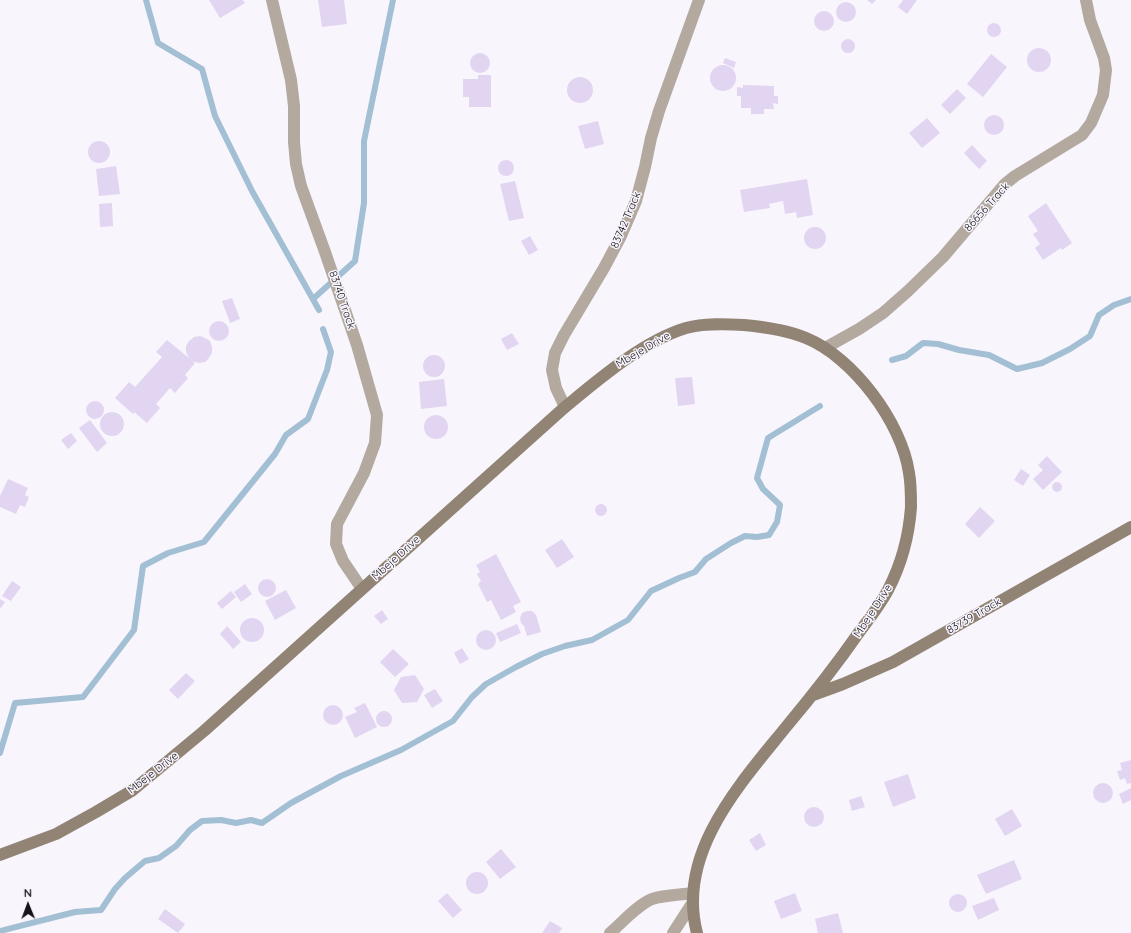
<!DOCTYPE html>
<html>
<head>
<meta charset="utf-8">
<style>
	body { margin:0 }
	#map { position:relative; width:1131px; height:933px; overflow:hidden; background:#f8f5fd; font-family:Quicksand,sans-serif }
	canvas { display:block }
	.north { position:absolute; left:8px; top:885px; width:40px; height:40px; -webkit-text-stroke:3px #f8f5fd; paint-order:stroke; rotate:359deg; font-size:11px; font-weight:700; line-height:16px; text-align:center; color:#17141b }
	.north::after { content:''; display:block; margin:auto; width:14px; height:18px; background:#17141b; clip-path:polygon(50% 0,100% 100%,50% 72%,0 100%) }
</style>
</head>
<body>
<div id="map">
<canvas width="1131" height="933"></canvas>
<div class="north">N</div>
</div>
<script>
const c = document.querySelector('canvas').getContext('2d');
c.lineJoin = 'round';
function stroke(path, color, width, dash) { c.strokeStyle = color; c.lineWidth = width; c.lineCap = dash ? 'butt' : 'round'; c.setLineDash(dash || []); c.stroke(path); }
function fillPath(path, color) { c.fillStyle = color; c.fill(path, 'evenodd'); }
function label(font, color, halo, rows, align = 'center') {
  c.font = font + ' Quicksand,sans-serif'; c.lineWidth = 3; c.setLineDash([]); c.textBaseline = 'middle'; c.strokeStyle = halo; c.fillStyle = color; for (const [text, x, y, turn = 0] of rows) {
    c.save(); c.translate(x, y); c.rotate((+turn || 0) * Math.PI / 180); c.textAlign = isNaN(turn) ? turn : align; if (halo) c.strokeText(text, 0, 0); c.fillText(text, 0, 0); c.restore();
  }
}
stroke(new Path2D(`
	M146,0L158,43L202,69L215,116L252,191L319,310
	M313,299L355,261L364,203V141L393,0
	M892,360L906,356L923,343L938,344L959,350L989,355L1017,369L1042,363L1070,349L1090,336L1099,315L1114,305L1131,299
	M0,753L15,703L83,697L134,630L143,566L168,553L204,542L275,454L286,435L308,419L327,370L331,352L323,329
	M0,931L75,912L101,910L115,889L125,878L145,861L159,858L176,846L190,830L202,821L221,820L236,823L251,820L262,823L291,803L341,776L401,750L453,721L472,697L486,684L516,667L542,654L565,646L592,640L628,620L651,591L679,578L695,572L706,559L731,543L745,536L757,537L769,535L777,522L780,505L763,489L757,478L768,438L820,406`), '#a2bfd3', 6);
fillPath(new Path2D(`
	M209,0H243L245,3L220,18Z
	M318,0H344L347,24L322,27Z
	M867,0H876L872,4Z
	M903,0H917L907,14L898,7Z
	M836 12a10 10 0 1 1 20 0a10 10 0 1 1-20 0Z
	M814 21a10 10 0 1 1 20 0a10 10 0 1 1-20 0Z
	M987 30a7 7 0 1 1 14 0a7 7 0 1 1-14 0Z
	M841 46a7 7 0 1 1 14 0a7 7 0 1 1-14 0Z
	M1027 60a12 12 0 1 1 24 0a12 12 0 1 1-24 0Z
	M470 63a10 10 0 1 1 20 0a10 10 0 1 1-20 0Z
	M991,54L1007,67L983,97L967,84Z
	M725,58L736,62L734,68L723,63Z
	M710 78a13 13 0 1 1 26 0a13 13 0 1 1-26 0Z
	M478,75H491V107H469V97H463V79H478Z
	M567 90a13 13 0 1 1 26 0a13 13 0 1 1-26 0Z
	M743,85L774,86V96H778V104L773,103L774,109H764V114H751V108H741V96H737V87L743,88Z
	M957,89L966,98L950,114L941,105Z
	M984 125a10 10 0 1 1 20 0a10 10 0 1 1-20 0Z
	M927,118L940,133L922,148L909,133Z
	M598,121L604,144L585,149L578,126Z
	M88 152a11 11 0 1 1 22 0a11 11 0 1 1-22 0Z
	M972,145L987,161L979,169L964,153Z
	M498 168a8 8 0 1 1 16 0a8 8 0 1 1-16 0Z
	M116,166L120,194L99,196L96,169Z
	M807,179L813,215L797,218L796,212L785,214L783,201L769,204L770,208L744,212L740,190Z
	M515,181L524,218L509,221L500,184Z
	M112,203L113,226L100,227L99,204Z
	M1046,203L1072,243L1062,250L1061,248L1043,260L1035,248L1040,244L1033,234L1038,231L1028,216Z
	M804 238a11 11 0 1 1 22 0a11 11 0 1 1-22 0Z
	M530,236L538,250L529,255L521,241Z
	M232,298L240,319L230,323L222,301Z
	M209 331a10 10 0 1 1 20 0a10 10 0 1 1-20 0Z
	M512,333L519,344L507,350L501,339Z
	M200,336L205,338L210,341L212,347V353L209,358L205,362L199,363L192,361L195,363L185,375L188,378L175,393L170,388L156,404L160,408L147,423L134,412L133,414L115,398L129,382L135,387L162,357L156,352L167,340L189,358L186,352V346L189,341L194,337Z
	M423 366a11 11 0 1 1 22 0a11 11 0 1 1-22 0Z
	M692,377L695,404L678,406L675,378Z
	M444,379L447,406L421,409L419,382Z
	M86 410a9 9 0 1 1 18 0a9 9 0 1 1-18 0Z
	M100 424a12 12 0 1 1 24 0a12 12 0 1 1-24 0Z
	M424 427a12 12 0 1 1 24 0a12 12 0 1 1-24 0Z
	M90,420L107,443L97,452L79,428Z
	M71,433L77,441L68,449L61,440Z
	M1047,456L1062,472L1043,490L1033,479L1043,470L1038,465Z
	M1021,469L1030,475L1023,486L1014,480Z
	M8,479L28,488L25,495L29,497L25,507L20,505L16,514L0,507V496Z
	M1052 487a5 5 0 1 1 10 0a5 5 0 1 1-10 0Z
	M595 510a6 6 0 1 1 12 0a6 6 0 1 1-12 0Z
	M980,507L995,521L979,538L965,524Z
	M562,539L574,557L557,568L545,550Z
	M496,554L521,602L513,606L516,612L501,620L491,600L487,602L478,584L481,581L477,574L480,572L476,565Z
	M258 588a9 9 0 1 1 18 0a9 9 0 1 1-18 0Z
	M12,581L21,587L11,601L2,596Z
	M245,584L252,594L241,602L234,592Z
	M286,590L296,608L275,620L265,601Z
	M231,591L236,597L222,609L217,603Z
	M0,599L5,602L0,609Z
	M382,610L388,619L381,624L374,616Z
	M527,611H532L536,615L541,632L527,636L524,626L521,623L520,618L522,613Z
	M240 630a12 12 0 1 1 24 0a12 12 0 1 1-24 0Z
	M517,624L521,633L500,642L496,633Z
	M227,626L241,642L233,649L220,634Z
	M476 640a10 10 0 1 1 20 0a10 10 0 1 1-20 0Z
	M462,648L469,659L460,664L454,653Z
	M393,649L409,664L395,677L380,662Z
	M186,673L195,681L178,699L169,690Z
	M415,675L424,689L417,702L402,703L394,690L401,677Z
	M435,689L443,701L432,708L424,695Z
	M365,703L377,727L355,738L345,717L357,712L354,708Z
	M323 715a10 10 0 1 1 20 0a10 10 0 1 1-20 0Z
	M376 719a8 8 0 1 1 16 0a8 8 0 1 1-16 0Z
	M1131,760V783L1127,784L1125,778L1120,780L1117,771L1122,770L1120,763Z
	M908,774L916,798L893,807L884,782Z
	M1093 793a10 10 0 1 1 20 0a10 10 0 1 1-20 0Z
	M1131,788V800L1123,804L1119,794Z
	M861,796L865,807L852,811L849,800Z
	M804 817a10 10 0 1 1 20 0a10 10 0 1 1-20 0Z
	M1012,809L1022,826L1005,836L995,819Z
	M760,833L766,845L756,851L749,840Z
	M501,849L516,867L500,879L486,862Z
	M1014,860L1022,879L986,894L977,875Z
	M466 883a11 11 0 1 1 22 0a11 11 0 1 1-22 0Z
	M447,893L462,910L453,918L438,901Z
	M795,893L802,911L781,919L774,901Z
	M949 903a9 9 0 1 1 18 0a9 9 0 1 1-18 0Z
	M994,898L999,910L978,920L972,906Z
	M165,909L185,924L178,933L158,919Z
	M838,913L843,933H818L815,919Z
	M550,921L562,928L559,933H542Z`), '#e2d5f2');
stroke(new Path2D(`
	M272,0L291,80L294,106V142L296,164L301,186L325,252L357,345L377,415L375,443L364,473L337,524L336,544L343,561L362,589
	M825,348L859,329L883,313L908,291L943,257L1005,184L1015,176L1082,135L1091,123L1103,95L1106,70L1104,58L1090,20L1086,0
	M565,407L556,388L552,370L555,353L564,335L604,268L620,238L636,201L645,167L651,138L659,111L699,0
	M610,933C623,922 636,906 652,899C665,895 680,895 693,893
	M673,933L693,902`), '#b3a99f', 12);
stroke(new Path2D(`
	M813,695L843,684L893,662L1131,527
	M0,855L56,834L96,812L133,790L204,731L565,407C599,379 643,341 686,328C704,323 726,324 744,325C765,327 787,330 806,338C853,357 902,423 909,473C911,483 911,496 911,507C909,535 901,565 888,590C880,605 870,618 860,631C837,664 812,696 786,727C740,784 676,853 697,933`), '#928474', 12);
label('11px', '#17141b', '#f8f5fd', [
	["86656 Track",987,207,-48],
	["83742 Track",626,220,-67],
	["83740 Track",342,300,71],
	["Mbeje Drive",643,350,-30],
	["Mbeje Drive",396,558,-42],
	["Mbeje Drive",873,611,-57],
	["83739 Track",974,616,-30],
	["Mbeje Drive",153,773,-38]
]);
</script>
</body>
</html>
